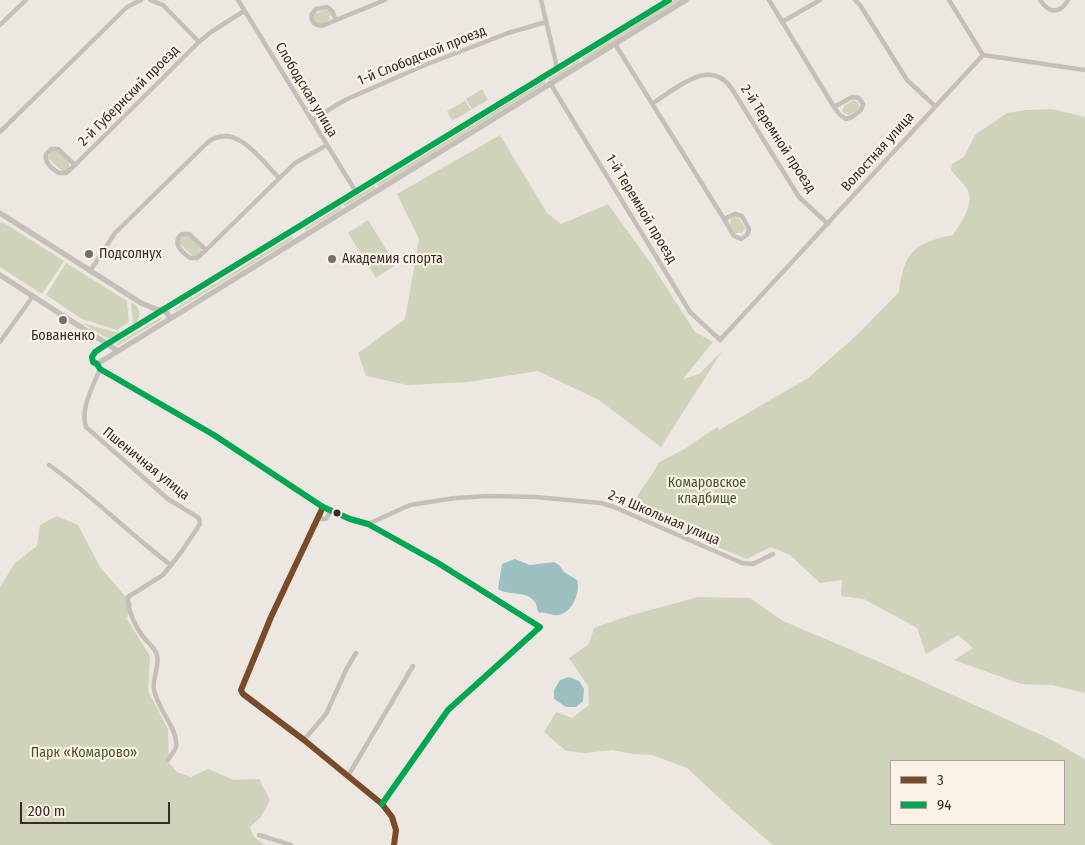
<!DOCTYPE html>
<html>
<head>
<meta charset="utf-8">
<style>
	body { margin:0 }
	#map { position:relative; width:1085px; height:845px; overflow:hidden; background:#ede7e1; font-family:"Fira Sans Condensed",sans-serif }
	canvas { display:block }
	.legend { position:absolute; left:890px; top:760px; width:175px; height:65px; box-sizing:border-box; background:#faf1e7; border:1px solid #aca29a; margin:0; padding:6px 9px; list-style:none; font-size:15px; color:#372c27 }
	.legend li { display:flex; align-items:center; gap:10px; height:25px }
	.legend b { width:25px; border:1px solid #aca29a }
	.scale { position:absolute; left:20px; top:802px; width:150px; height:22px; box-sizing:border-box; border:2px solid #372c27; border-top:0; padding-left:6px; font-size:15px; line-height:18px; white-space:nowrap; color:#372c27; -webkit-text-stroke:4px #faf1e7; paint-order:stroke }
</style>
</head>
<body>
<div id="map">
<canvas width="1085" height="845"></canvas>
<ul class="legend">
<li><b style="height:6px;background:#7a4b2a"></b>3</li>
<li><b style="height:6px;background:#00a651"></b>94</li>
</ul>
<div class="scale">200 m</div>
</div>
<script>
const c = document.querySelector('canvas').getContext('2d');
c.lineJoin = 'round';
function fillPath(path, color) { c.fillStyle = color; c.fill(path, 'evenodd'); }
function stroke(path, color, width, dash) { c.strokeStyle = color; c.lineWidth = width; c.lineCap = dash ? 'butt' : 'round'; c.setLineDash(dash || []); c.stroke(path); }
function label(font, color, halo, rows, align = 'center') {
  c.font = font + ' "Fira Sans Condensed",sans-serif'; c.lineWidth = 4.5; c.setLineDash([]); c.textBaseline = 'middle'; c.strokeStyle = halo; c.fillStyle = color; for (const [text, x, y, turn = 0] of rows) {
    c.save(); c.translate(x, y); c.rotate((+turn || 0) * Math.PI / 180); c.textAlign = isNaN(turn) ? turn : align; if (halo) c.strokeText(text, 0, 0); c.fillText(text, 0, 0); c.restore();
  }
}
fillPath(new Path2D(`
	M674,0H681L584,60L582,58Z
	M324,10L329,11L331,14L329,20L321,24L315,22L313,17L315,14Z
	M579,60L580,63L549,81L548,79Z
	M545,80L546,83L378,187L377,184Z
	M482,89L488,100L472,109L466,99Z
	M853,100L859,103V109L850,115L845,114L842,111L844,106Z
	M465,101L471,110L452,121L447,111Z
	M1052,109L1085,117V693L1052,685L1021,684L954,660L973,648L958,635L926,654L917,628L864,599L841,596L842,580L820,583L790,555L771,547L747,559L635,513C636,507 635,504 637,498C642,485 653,477 658,463L686,448L717,427L719,430L808,378L857,335L899,292C904,251 915,243 953,235C961,222 975,205 967,189C963,182 956,177 951,170L952,164L964,157L975,135L1007,113L1026,110Z
	M500,135L547,213L561,224L608,204L652,265L695,332L713,342L683,379L699,374L722,351L661,447L599,400L538,371L468,382L408,385L366,376L358,353L405,319L419,239L397,194Z
	M50,151H57C63,157 73,162 68,171H62L48,158Z
	M374,186L376,188L345,207L343,204Z
	M341,206L342,209L305,231V228Z
	M734,217L739,218L745,228L742,233H735L730,224L731,219Z
	M368,220L396,265L376,278L348,233Z
	M0,222L4,223L64,261L42,294L0,267Z
	M181,236H188L201,248V252L199,256H193L179,243Z
	M292,236L293,239L175,311L173,310Z
	M66,263L127,301L129,322L117,330L82,319L46,295Z
	M131,302L137,306L140,314L137,322L133,324Z
	M160,318H162L161,320L117,346V343Z
	M82,323L119,333L110,338H107Z
	M57,516L78,525L100,567L132,604L127,619L150,656L148,691L168,729L169,763L177,772L191,777L208,769L234,780L259,779L270,800L261,817L250,827L254,837L265,845H0V587L15,563L37,546L40,525Z
	M698,597L750,598L783,621L875,660L1048,738L1085,759V845H773L731,809L687,768L652,755L633,754L612,750L586,753L566,751L544,732L556,712L572,718L589,705L588,686L569,658L589,644L594,628L625,617ZM1064,761V824H891V761Z`), '#cfd3ba');
fillPath(new Path2D(`
	M515,559L530,565L554,562L559,565L564,572L577,580C581,592 572,613 558,615C551,616 545,611 539,613C537,610 537,607 536,604C529,589 510,597 498,589L502,564Z
	M569,677L579,681L584,689L583,701L576,707H566L554,699V690L560,680Z`), '#9cc0bf');
stroke(new Path2D(`
	M150,0L163,5L199,42
	M238,0L356,192
	M541,0L557,67
	M769,0L834,107L840,115L846,119L852,117L861,110L863,104L859,98L852,97L834,107
	M855,0L860,5L907,80L935,106
	M949,0L983,55
	M1040,0C1049,13 1059,15 1068,0
	M336,20L332,11L327,7L316,9L312,14C310,22 316,27 324,25L385,0
	M782,22L820,0
	M0,25L26,0
	M615,44L724,219L735,214L742,216L749,229L747,235L741,239L734,236L724,219
	M983,55L1085,70
	M550,83L690,312L720,340L983,55
	M653,103C676,89 710,56 732,89L799,197L828,224
	M312,120L345,100L425,65L508,33L546,22
	M0,132L127,7L141,0
	M75,165L66,173H59C52,169 44,163 46,154L51,149H58L75,165L199,42L211,32L244,11
	M206,250L197,258H190C182,252 171,243 182,234H189L206,250L295,163L327,145
	M90,271L115,233L207,143C235,120 261,160 279,178
	M0,342L33,296
	M97,364L100,369L214,435L323,507L350,519L368,524L438,563L540,627L448,710L382,804
	M100,369C93,387 80,408 86,427L168,499L199,518L200,524L182,551L163,575L128,597C128,612 136,629 146,640C150,645 155,648 157,655C160,664 152,679 154,689C156,708 179,729 176,747C175,751 170,756 168,760
	M49,465C92,495 129,534 171,565
	M323,507L271,617L241,690L243,694L304,740L382,804L392,817L396,830L394,845
	M320,514L321,519H326L330,512L327,509
	M368,524L410,505L455,498L488,496L535,497L601,503L614,507L742,563L753,564L773,554
	M304,740L326,714L347,668L356,653
	M348,776L413,666
	M259,835L291,845`), '#c6bfb9', 4.5);
stroke(new Path2D(`
	M669,0L107,344L95,352L92,357L93,362L97,364L686,0
	M0,213L141,303L158,310L164,309L170,318
	M0,275L118,351`), '#c6bfb9', 5.5);
stroke(new Path2D(`
	M323,507L271,617L241,690L243,694L304,740L382,804L392,817L396,830L394,845`), '#7a4b2a', 6);
stroke(new Path2D(`
	M382,804L448,710L540,627L438,563L368,524L350,519L323,507L214,435L100,369L97,364L93,362L92,357L95,352L107,344L669,0`), '#00a651', 6);
for (const [x, y, r, color] of [
	[89,254,5,"#776d68"],
	[332,259,5,"#776d68"],
	[63,320,5,"#776d68"],
	[337,513,4.5,"#372c27"]
]) { const dot = new Path2D(); dot.arc(x, y, r, 0, 2 * Math.PI); c.fillStyle = color; c.fill(dot); stroke(dot, '#faf1e7', 2); }
label('14px', '#372c27', '#faf1e7', [
	["1-й Слободской проезд",422,56,-22],
	["Слободская улица",306,90,59],
	["2-й Губернский проезд",129,96,-45],
	["2-й Теремной проезд",778,139,57],
	["Волостная улица",878,152,-48],
	["1-й Теремной проезд",641,209,59],
	["Пшеничная улица",146,464,39],
	["2-я Школьная улица",664,518,23]
]);
label('14px', '#372c27', '#faf1e7', [
	["Подсолнух",99,254],
	["Академия спорта",342,259],
	["Бованенко",63,336,"center"]
], 'left');
label('14px', '#47572a', '#faf1e7', [
	["Комаровское",707,483],
	["кладбище",707,499],
	["Парк «Комарово»",84,753]
]);
</script>
</body>
</html>
